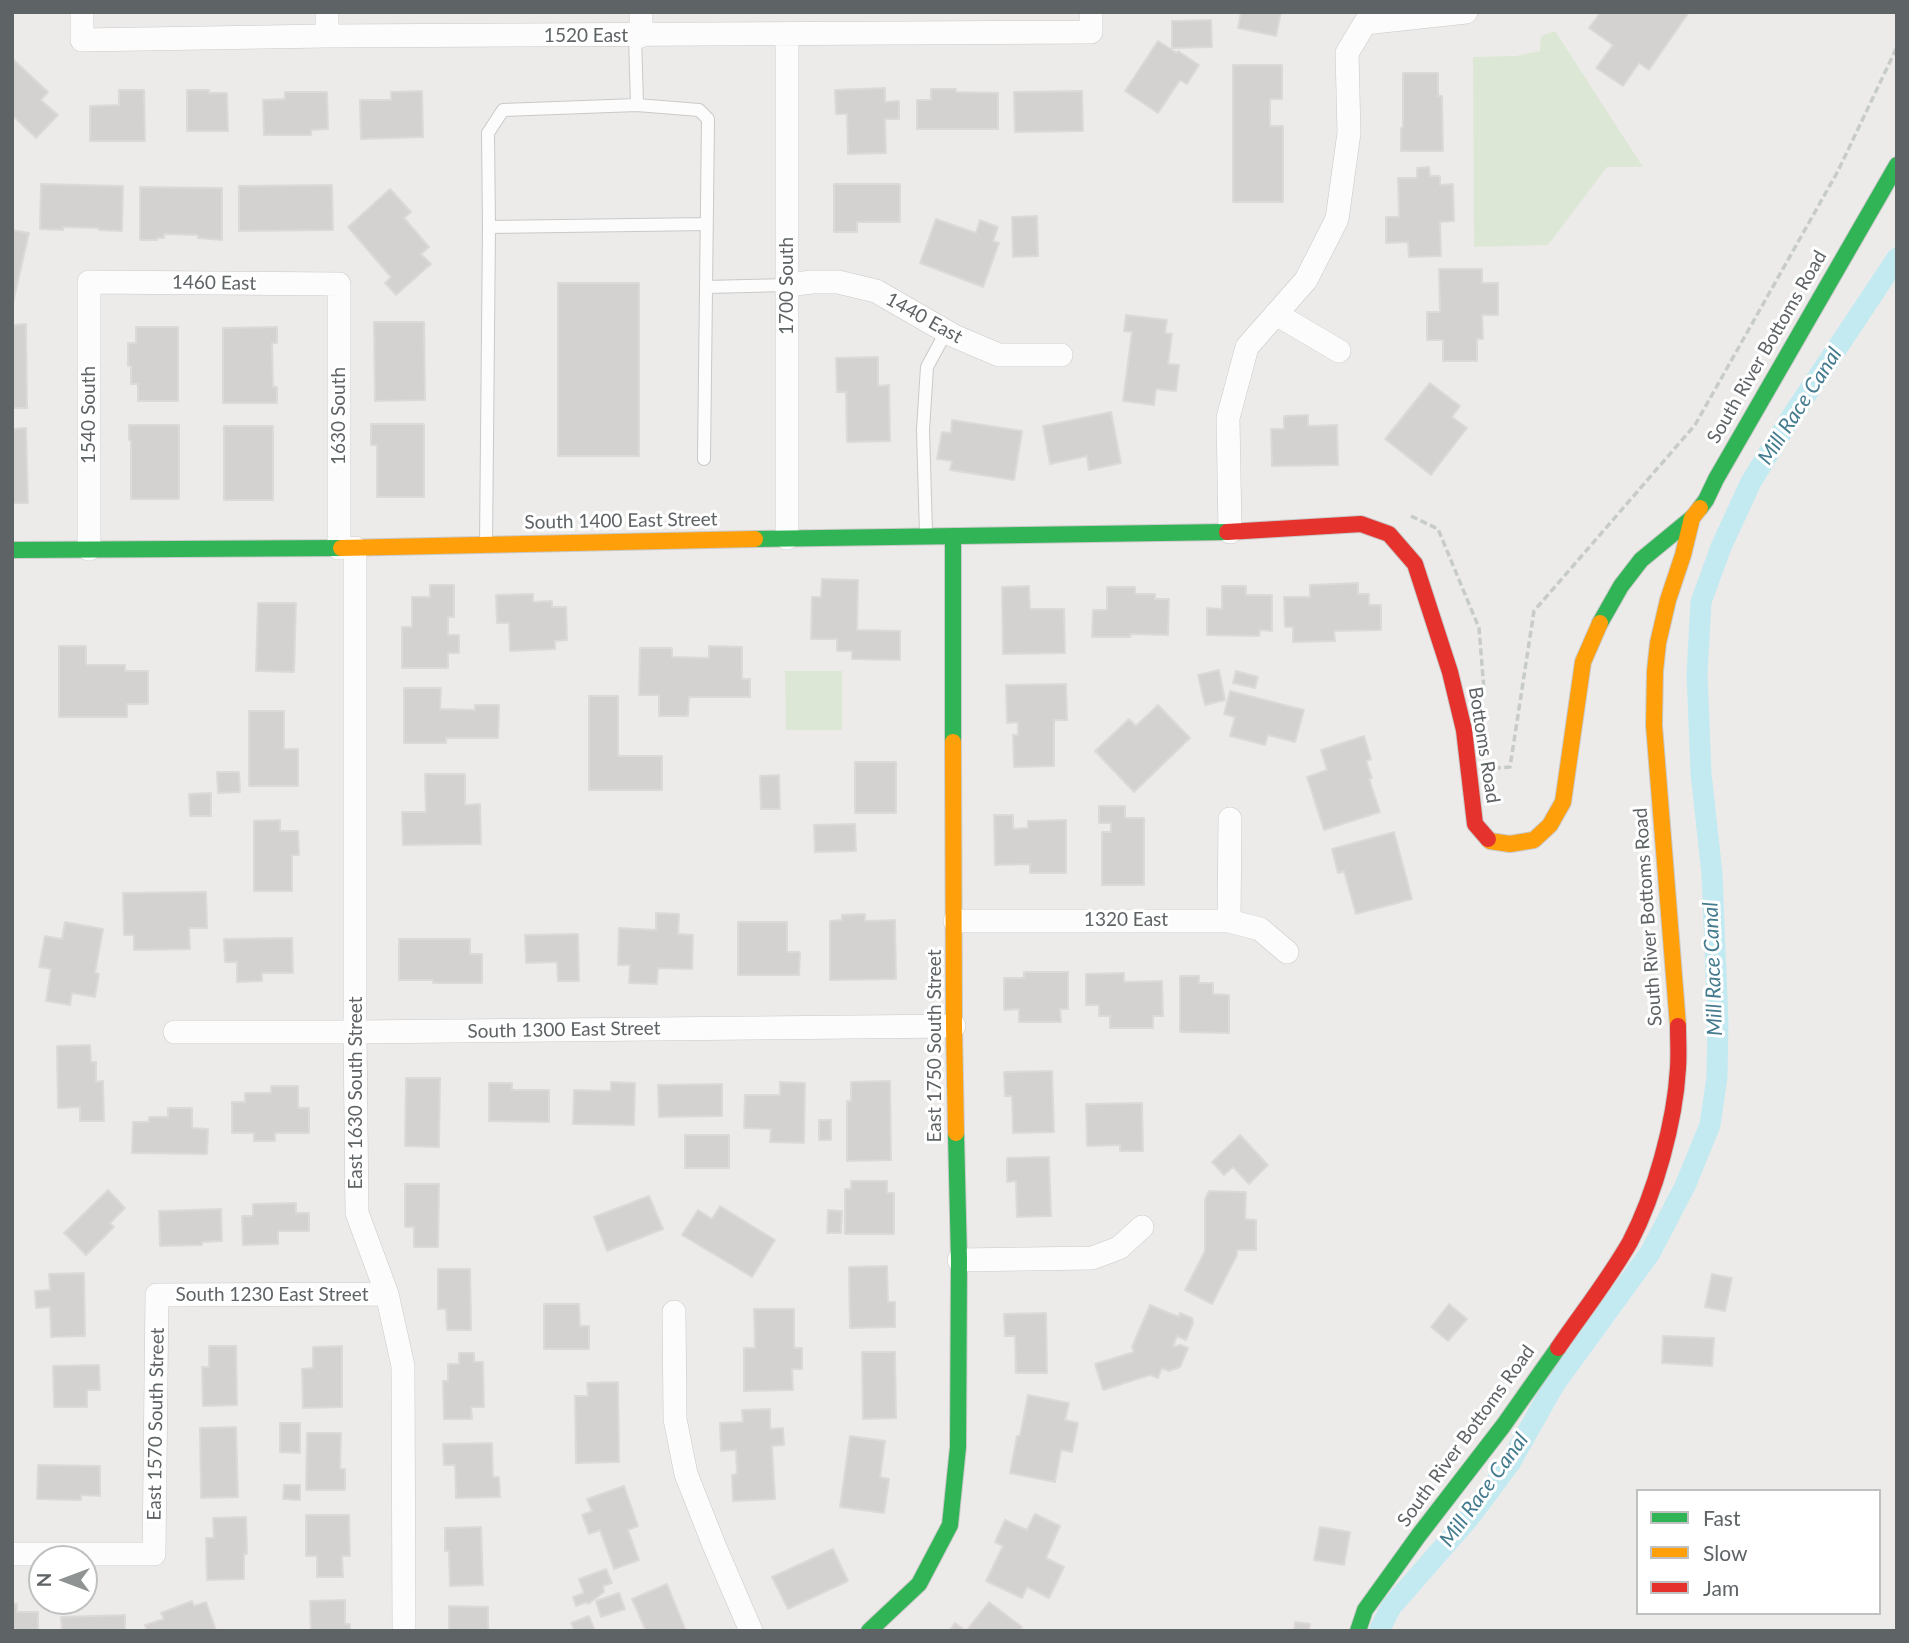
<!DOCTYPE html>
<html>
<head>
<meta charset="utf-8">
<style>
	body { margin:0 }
	#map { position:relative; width:1909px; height:1643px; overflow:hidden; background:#edebe9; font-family:Lato,sans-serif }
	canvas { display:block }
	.frame { position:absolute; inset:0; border:14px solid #5e6365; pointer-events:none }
	.legend { position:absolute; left:1636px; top:1489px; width:245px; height:126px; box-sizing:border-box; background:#fff; border:2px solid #bfc1c1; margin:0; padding:9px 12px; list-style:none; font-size:21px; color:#5e6365 }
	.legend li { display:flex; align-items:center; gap:14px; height:35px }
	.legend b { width:35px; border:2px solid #bfc1c1 }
	.north { position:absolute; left:28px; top:1545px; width:70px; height:70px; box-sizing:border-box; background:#fff; border:2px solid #bfc1c1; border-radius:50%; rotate:270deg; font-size:19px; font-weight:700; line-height:28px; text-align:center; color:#5e6365 }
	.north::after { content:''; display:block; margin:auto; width:24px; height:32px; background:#909393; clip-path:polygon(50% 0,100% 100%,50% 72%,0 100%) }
</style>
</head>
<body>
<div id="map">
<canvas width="1909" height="1643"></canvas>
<div class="frame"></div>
<ul class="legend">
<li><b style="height:9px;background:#30b455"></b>Fast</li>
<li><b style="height:9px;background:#ff9f0a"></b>Slow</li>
<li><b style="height:9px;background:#e5322d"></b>Jam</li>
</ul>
<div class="north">N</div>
</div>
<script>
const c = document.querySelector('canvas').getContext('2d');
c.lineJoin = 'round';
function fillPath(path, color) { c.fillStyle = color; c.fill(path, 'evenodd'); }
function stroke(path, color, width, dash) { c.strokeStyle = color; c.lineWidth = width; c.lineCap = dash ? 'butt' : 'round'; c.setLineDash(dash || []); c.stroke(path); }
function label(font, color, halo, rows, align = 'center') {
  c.font = font + ' Lato,sans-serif'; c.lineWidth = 6; c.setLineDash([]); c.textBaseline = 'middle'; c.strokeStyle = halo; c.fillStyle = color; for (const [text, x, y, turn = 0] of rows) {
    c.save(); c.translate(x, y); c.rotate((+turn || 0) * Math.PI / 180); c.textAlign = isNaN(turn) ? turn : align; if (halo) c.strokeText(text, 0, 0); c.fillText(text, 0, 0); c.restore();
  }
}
fillPath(new Path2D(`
	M1555,31L1643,167H1607L1548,245L1474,247L1473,57L1516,56L1540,51L1541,36Z
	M785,671H842V730H786Z`), '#dce7d6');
stroke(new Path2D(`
	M1379,1631L1391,1607L1469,1518L1510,1463L1554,1385L1650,1253L1685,1186L1710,1125L1717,1077L1718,1021L1712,874L1701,773L1697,674L1701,602L1721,547L1751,482L1788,422L1897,258`), '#c3eaf1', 21);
const building = new Path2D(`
	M1241,12H1281L1276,36L1238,28Z
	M1601,12H1689L1649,70L1639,63L1623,86L1596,68L1613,45L1589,28Z
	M1211,20L1212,47L1172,48V21Z
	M1158,41L1177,53L1178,51L1199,65L1187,84L1180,80L1158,113L1125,91Z
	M14,60L48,92L41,100L58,115L36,138L12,115V61Z
	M1233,65H1282V99H1270V126H1283V202H1233Z
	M1403,73H1438V96H1442L1443,151H1401V128H1403Z
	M885,88V102L899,101V119H885L886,153L848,154L847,114H836L835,90Z
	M931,89H956V92L998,93V129H917V100H931Z
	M119,90H144L145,141H90V106L119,105Z
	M187,90H209V93H227L228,131H187Z
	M422,91L423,137L361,139L360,100H391V92Z
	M1082,91L1083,131L1015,132L1014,92Z
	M285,92H327L328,129L311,130V135H264L263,100L285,99Z
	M1429,167L1430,176H1440V185L1453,184L1454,221L1440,222L1441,256L1409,257L1408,242L1386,243V217H1399L1398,178H1417V168Z
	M41,184L123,186L122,231L99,230V228L63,227V230L40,229Z
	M834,184H900V222H857V232H834Z
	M332,185L333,230L239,231V186Z
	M140,187L222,188V240L198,238V235L164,234V238H157V240H140Z
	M390,189L411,212L404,218L429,247L421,254L431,264L396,295L385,283L391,277L348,227Z
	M1037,216L1038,256L1013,257L1012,217Z
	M936,219L976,233L980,220L998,227L993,241L999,243L983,287L920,263Z
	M12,230L29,233L12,307Z
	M1439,269H1482V283H1498V315H1482L1483,339H1477V361H1443V340H1427V312H1440Z
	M558,283H639V456H558Z
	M1126,315L1167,320L1165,333L1172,334L1168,364L1179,365L1176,391L1156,389L1154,405L1123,401L1132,332L1124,331Z
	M374,322H424L425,400L375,401Z
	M26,324L27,408H12V325Z
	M136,327H178V401H138V384H131V366H128V343H136Z
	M277,327V343H272L273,387H277V403H223V328Z
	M878,357V386L889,385L890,441L847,442L846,392H837L836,358Z
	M1430,383L1460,406L1452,417L1467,428L1431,475L1385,439Z
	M1111,412L1121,463L1089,470L1087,456L1050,464L1043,426Z
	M1308,415V426L1337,425L1338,465L1272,466L1271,429H1284V416Z
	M952,420L1022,431L1014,480L950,470L952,461L937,459L942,432L951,433Z
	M371,424H424V497H377V445H371Z
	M129,425H179V499H131V440H129Z
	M224,426H273V500H224Z
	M26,428L28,503H12V429Z
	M822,579L858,580L857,630L900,631V660L852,659V651H837V639H811L812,597H821Z
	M1358,583V594H1369V605H1381V630L1334,631L1335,641L1293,642V627H1285L1284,597H1310V585Z
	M430,585H454V617H448V635H459V653H448V668H402V627H412V597H430Z
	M1029,586L1030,609H1064L1065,653L1003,654L1002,587Z
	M1222,586H1246V595H1272V631L1260,630L1259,636L1207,635V608L1222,609Z
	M1107,587H1135V594H1155V599H1169L1168,635L1130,634V637H1092L1093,610H1107Z
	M533,594V602L552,601V607H566L567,640L555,641V649L510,651L509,623H497L496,595Z
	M258,603H296L294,672L256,671Z
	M59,646H86V665H125V671H148V704H127V717H59Z
	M709,646L742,647V679H750V697H689L688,716H659V695H639L640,648H672V657L709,658Z
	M1219,670L1225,700L1205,705L1198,675Z
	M1236,671L1258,677L1255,688L1233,683Z
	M1066,684L1067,720H1054V766L1014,767L1013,735H1018V722L1007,723L1006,685Z
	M404,688H441L440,709L475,710V705H499L498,738H446V743H404Z
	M1230,691L1304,710L1295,742L1268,735L1265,745L1230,736L1235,717L1224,714Z
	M589,696H618V756H662V790H589Z
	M1158,705L1190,738L1134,792L1095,751L1129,719L1136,726Z
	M249,711H284V749H298V786H249Z
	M1364,736L1371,759L1366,761L1372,778L1369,779L1380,812L1324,830L1307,777L1327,770L1321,750Z
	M855,762H896V813H855Z
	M217,772H239L240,792L218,793Z
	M425,774H465V805L480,804L481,844L403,845L402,812H426Z
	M779,775L780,809H761L760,776Z
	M211,793V816H190L189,794Z
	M1099,806H1125V818H1144V885H1102V832H1111V823H1099Z
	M994,815H1013V829L1028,828V821L1066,820V873H1030V864L995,865Z
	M280,820V831H298L299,855H292V891H254V821Z
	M855,824L856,851L815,852L814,825Z
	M1394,832L1412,899L1356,914L1344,871L1338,873L1332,849Z
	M206,892L207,928H189L190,949L134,950V935H124L123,893Z
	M656,913L679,914L678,934L693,935L692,969L658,968L657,984L629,983L630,965H618L619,928L656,930Z
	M865,914V921L895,920L896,979L830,980V921L842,920V915Z
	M65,922L103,929L95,973L99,974L95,997L72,993L70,1005L46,1001L51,969L39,967L45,936L62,939Z
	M738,922H787V952H800L799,975H738Z
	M578,934L579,981H558L557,962L526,963L525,935Z
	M292,938L293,973H262V981L237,982V962H225L224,939Z
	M399,939H470V954H482V983H433V980H399Z
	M1024,972H1068V1009H1060L1061,1022H1019V1009L1004,1010V978H1024Z
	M1124,973V982L1162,981L1163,1016H1153V1028H1110V1016H1099V1005H1086V974Z
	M1180,976H1199V983H1213V994L1229,995V1033L1180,1032Z
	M90,1045L91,1062H96V1082L103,1081L104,1121H80V1107L58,1108L57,1046Z
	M1052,1071L1054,1132L1013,1133L1012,1096H1005L1004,1072Z
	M406,1078H440L439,1147L405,1146Z
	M890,1081L891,1160L847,1161V1101H851V1082Z
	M611,1082L635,1083L634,1125L573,1124L574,1090L611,1091Z
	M780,1082L805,1083L804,1143L770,1142L771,1129L744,1128L745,1095H780Z
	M489,1083H512V1090H549V1122L489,1121Z
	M722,1084V1116L659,1117L658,1085Z
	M271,1086H298V1108H309V1133H275V1141H254V1133H232V1102H245V1093H271Z
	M1142,1103L1143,1151H1120V1145L1087,1146L1086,1104Z
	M168,1108H192V1128L208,1129L207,1154L132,1153L133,1122H149V1117H168Z
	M819,1120H831V1140H819Z
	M685,1135H729V1168H685Z
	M1240,1135L1268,1165L1249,1184L1233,1167L1224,1175L1212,1162Z
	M1049,1157L1051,1216L1017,1217L1016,1181L1007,1182V1158Z
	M851,1181H887V1193H894V1234H845V1189H851Z
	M405,1184H439L438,1247H414V1227H405Z
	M108,1190L125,1208L110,1223L114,1227L86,1255L64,1233Z
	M1209,1191L1246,1192L1245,1219L1256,1220V1250H1237V1255L1212,1304L1185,1290L1205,1251V1199Z
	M649,1196L663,1229L607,1251L594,1217Z
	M296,1203V1213H309V1231H278V1244L243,1245L242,1216H253V1204Z
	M720,1206L775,1240L752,1277L682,1235L698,1210L712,1219Z
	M221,1209L222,1241L202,1242V1245L160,1246L159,1211Z
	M828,1210L842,1211L841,1233H827Z
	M887,1266L888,1302H895V1327L850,1328L849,1267Z
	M438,1269H470L471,1330H447L446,1309H438Z
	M84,1273L85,1336L51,1337L50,1307L36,1308L35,1291L50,1290L49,1274Z
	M1712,1274L1732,1278L1725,1311L1705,1307Z
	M544,1304H579L580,1326H589V1349H544Z
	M1449,1304L1467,1319L1448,1341L1431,1327Z
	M1150,1305L1179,1317L1180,1313L1192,1318L1193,1323L1186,1340L1177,1336L1173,1347L1180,1345L1188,1348L1180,1367L1169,1371L1162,1368L1158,1378L1150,1375L1103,1390L1095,1364L1134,1352L1132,1347Z
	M754,1309H794V1348H802V1369H792L793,1390L744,1391V1348H755Z
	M1046,1313L1047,1373H1016L1015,1336H1005L1004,1314Z
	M1663,1336L1714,1338L1712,1366L1662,1363Z
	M209,1346H236L237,1405L203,1406L202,1367H209Z
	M342,1346V1407L303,1408L302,1369L313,1368V1347Z
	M862,1352H895L896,1418L863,1419Z
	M459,1353H474V1362H483L484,1407H471L472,1419H444L443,1381H448V1364H459Z
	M99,1365L100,1390H87V1407H54L53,1366Z
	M618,1382L619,1462L576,1463L575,1396H588L587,1383Z
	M1028,1395L1069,1403L1065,1420L1078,1423L1072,1452L1061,1450L1055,1482L1010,1473L1017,1436H1020Z
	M770,1409V1429L783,1428L784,1445L772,1446L775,1499L733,1501L732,1475L737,1474L736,1450L721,1451L720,1423L743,1422L742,1410Z
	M280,1423H300V1453L280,1452Z
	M236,1427L238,1497L201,1498L200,1428Z
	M307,1433H341L340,1469H345V1490H306Z
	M850,1436L885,1441L880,1477L889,1479L884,1513L840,1507Z
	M492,1443L493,1477H499L500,1497L456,1498L455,1465H444L443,1444Z
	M38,1465L100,1466V1496L81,1495V1500L37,1499Z
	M284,1485H300V1500L283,1499Z
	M624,1486L638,1526L628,1530L639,1560L614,1569L600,1530L589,1534L582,1515L592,1511L587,1499Z
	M1035,1514L1060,1526L1046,1558L1064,1567L1049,1598L1027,1587L1022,1598L986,1581L1003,1546L995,1542L1005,1520L1027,1530Z
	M306,1515H349L350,1556H342L343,1577H317V1556H306Z
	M246,1517L247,1554H244V1579L207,1580L206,1538H214L213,1518Z
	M481,1527L483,1585L450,1586L449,1551H445V1528Z
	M1320,1527L1350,1532L1344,1565L1314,1560Z
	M833,1549L848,1581L788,1609L772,1577Z
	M606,1569L612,1583L603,1586L604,1592L588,1604L587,1602L576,1606L573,1597L584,1593L579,1579Z
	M667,1584L686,1631H646L632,1599Z
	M619,1593L625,1609L601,1617L596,1601Z
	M345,1600V1624H350V1631H311L310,1601Z
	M192,1601L194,1606L206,1602L216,1630L147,1631L145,1625L164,1619L161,1613Z
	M989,1602L1022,1627L1019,1631H966Z
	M12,1604H17V1612H38V1631H12Z
	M449,1606L488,1607V1631H449Z
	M125,1615V1631H62L61,1617Z
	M589,1616L595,1631H575L571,1623Z
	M1295,1622L1310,1624L1309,1631H1294Z
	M955,1623L966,1631H949Z`);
fillPath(building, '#d4d2d1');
stroke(building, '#dcdad8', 2);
const lane = new Path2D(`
	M637,105L699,110L708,119L704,459
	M489,227L707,224
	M706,287L787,285
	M926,533L923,430L927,367L946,332
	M486,544L489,227L488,133L503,110L637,105L635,36`);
const street = new Path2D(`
	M82,12V40L327,36L1091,32V12
	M327,12V36
	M641,12V36
	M787,285L812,282H838L876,291L954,336L999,355H1061
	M1276,314L1339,351
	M1230,532L1228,418L1247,347L1306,280L1337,219L1349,133L1347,53L1365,23L1466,12
	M787,538V35
	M355,548V1032L357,1213L387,1294L403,1366L404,1631
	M89,549V282L339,284V548
	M955,921H1229L1260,929L1287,952
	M1229,921L1230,819
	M175,1032H355L954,1026
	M959,1260L1092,1258L1119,1248L1142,1227
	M674,1312L675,1419L686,1474L714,1545L751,1631
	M12,1554H154L157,1295L387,1294`);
const fast = new Path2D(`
	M1700,508L1706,500L1716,479L1897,165
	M953,537V742
	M755,539L1227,532
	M12,550L341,548
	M1600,623L1621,586L1641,560L1692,518
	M869,1631L919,1584L950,1525L958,1447L959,1260L956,1133
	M1358,1631L1365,1610L1419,1535L1503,1426L1558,1348`);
const slow = new Path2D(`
	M341,548L755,539
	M953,742L954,1026L956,1133
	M1488,839L1490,841L1510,844L1534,840L1550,825L1563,802L1583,662L1600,623
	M1678,1026L1654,725L1655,671L1658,643L1668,600L1683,555L1692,518L1700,508`);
const jam = new Path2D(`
	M1227,532L1361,524L1389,534L1415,564L1450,672L1464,730L1475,824L1488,839
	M1558,1348C1582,1313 1609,1279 1630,1242C1655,1194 1675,1122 1678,1068C1679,1054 1678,1040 1678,1026`);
stroke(lane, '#cac9c8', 14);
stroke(street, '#cac9c8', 24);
stroke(fast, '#c9c9c9', 18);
stroke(slow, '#c9c9c9', 18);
stroke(jam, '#c9c9c9', 18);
stroke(new Path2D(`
	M1411,516L1438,529L1479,628L1484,690
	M1495,765L1498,768L1510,767L1534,611L1695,425L1838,171L1897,47`), '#c8ccc9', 3.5, [7, 3.5]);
stroke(lane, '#fcfcfc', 12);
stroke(street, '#fcfcfc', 23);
stroke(fast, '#30b455', 16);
stroke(slow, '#ff9f0a', 16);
stroke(jam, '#e5322d', 16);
label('19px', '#5e6365', '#fff', [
	["1520 East",586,36],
	["1460 East",214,283,1],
	["1700 South",787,286,-90],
	["1440 East",924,318,29],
	["South River Bottoms Road",1767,347,-60],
	["1540 South",89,415,-90],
	["1630 South",339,416,-90],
	["South 1400 East Street",621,521,-1],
	["Bottoms Road",1484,745,81],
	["South River Bottoms Road",1648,917,-94],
	["1320 East",1126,920],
	["South 1300 East Street",564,1030,-1],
	["East 1750 South Street",935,1046,-90],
	["East 1630 South Street",356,1093,-90],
	["South 1230 East Street",272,1295],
	["East 1570 South Street",156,1424,-89],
	["South River Bottoms Road",1466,1436,-54]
]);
label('italic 21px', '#447b8e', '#fff', [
	["Mill Race Canal",1800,406,-57],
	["Mill Race Canal",1713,969,-92],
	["Mill Race Canal",1484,1490,-54]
]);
</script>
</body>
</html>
